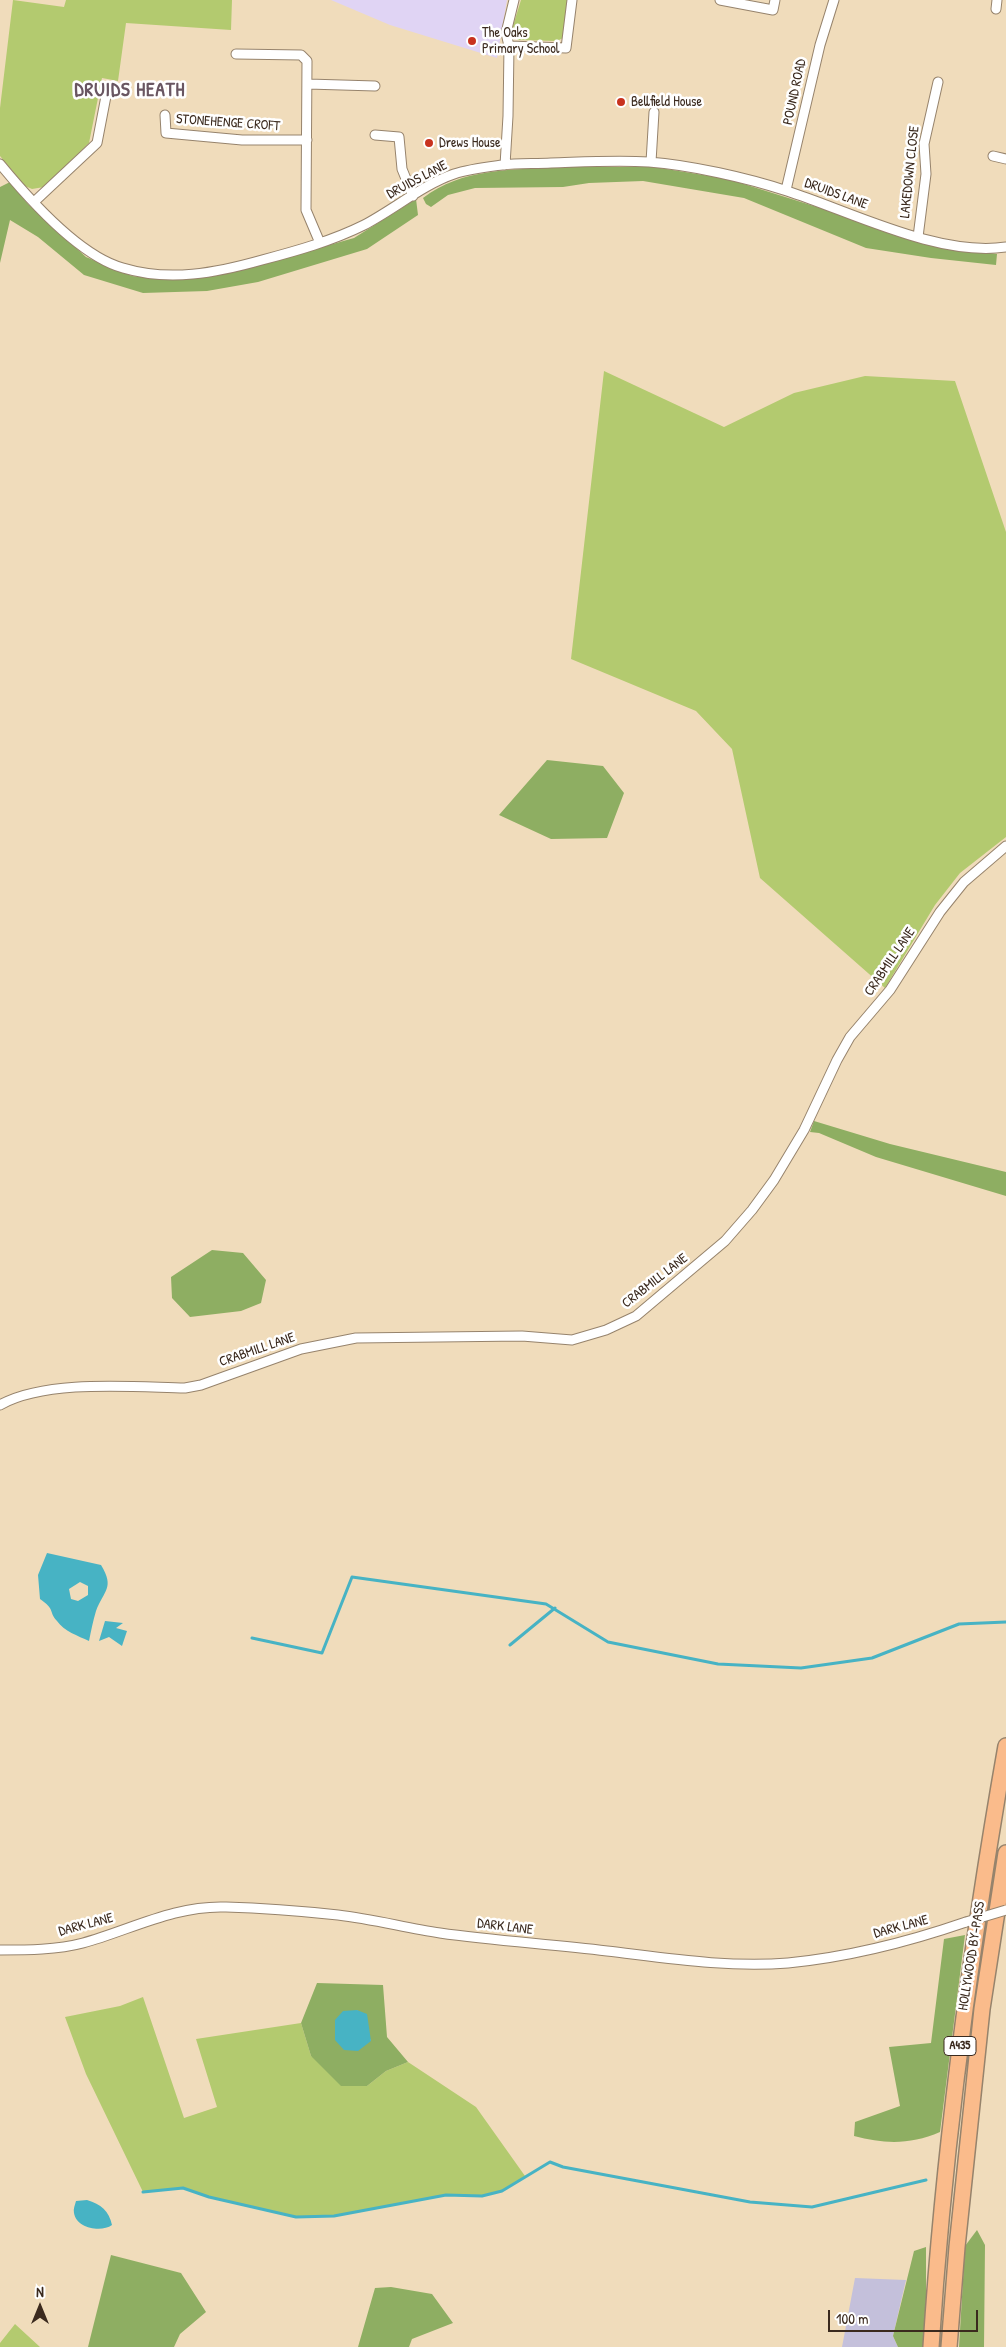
<!DOCTYPE html>
<html>
<head>
<meta charset="utf-8">
<style>
	body { margin:0 }
	#map { position:relative; width:1006px; height:2347px; overflow:hidden; background:#f0dcbb; font-family:"Patrick Hand",sans-serif }
	canvas { display:block }
	.north { position:absolute; left:15px; top:2282px; width:50px; height:50px; -webkit-text-stroke:4px #fff; paint-order:stroke; rotate:0deg; font-size:14px; font-weight:700; line-height:20px; text-align:center; color:#3b2a1e }
	.north::after { content:''; display:block; margin:auto; width:18px; height:22px; background:#3b2a1e; clip-path:polygon(50% 0,100% 100%,50% 72%,0 100%) }
	.scale { position:absolute; left:828px; top:2310px; width:150px; height:22px; box-sizing:border-box; border:2px solid #3b2a1e; border-top:0; padding-left:6px; font-size:15px; line-height:18px; white-space:nowrap; color:#3b2a1e; -webkit-text-stroke:4px #fff; paint-order:stroke }
</style>
</head>
<body>
<div id="map">
<canvas width="1006" height="2347"></canvas>
<div class="north">N</div>
<div class="scale">100 m</div>
</div>
<script>
const c = document.querySelector('canvas').getContext('2d');
c.lineJoin = 'round';
function fillPath(path, color) { c.fillStyle = color; c.fill(path, 'evenodd'); }
function stroke(path, color, width, dash) { c.strokeStyle = color; c.lineWidth = width; c.lineCap = dash ? 'butt' : 'round'; c.setLineDash(dash || []); c.stroke(path); }
function label(font, color, halo, rows, align = 'center') {
  c.font = font + ' "Patrick Hand",sans-serif'; c.lineWidth = 5; c.setLineDash([]); c.textBaseline = 'middle'; c.strokeStyle = halo; c.fillStyle = color; for (const [text, x, y, turn = 0] of rows) {
    c.save(); c.translate(x, y); c.rotate((+turn || 0) * Math.PI / 180); c.textAlign = isNaN(turn) ? turn : align; if (halo) c.strokeText(text, 0, 0); c.fillText(text, 0, 0); c.restore();
  }
}
fillPath(new Path2D(`
	M331,0H507L497,58L390,25Z`), '#e0d4f4');
fillPath(new Path2D(`
	M855,2278L906,2280L893,2336L898,2347H842Z`), '#c4c0db');
fillPath(new Path2D(`
	M13,0L64,7L66,0H232L231,30L126,23L118,81L102,78L89,143L44,187L32,189L25,186L0,156V108Z
	M521,0H568L563,38L557,41L518,40L511,32Z
	M604,371L724,427L794,393L865,376L955,381L1006,532V837L960,873L935,905L885,988L760,878L732,749L696,711L571,659Z
	M143,1997L184,2118L217,2107L196,2039L301,2023L311,2056L367,2086L386,2071L408,2062L476,2107L525,2176L502,2191L482,2196L446,2195L334,2216L296,2217L209,2197L183,2188L143,2192L86,2074L65,2017L120,2006Z
	M15,2324L40,2347H0V2343Z`), '#b3ca6f');
fillPath(new Path2D(`
	M558,167H654L728,179L817,207L923,244L997,254L996,265L931,258L866,248L744,198L643,181L589,183L563,187L475,188L448,195L431,207L426,204L423,198C462,168 511,170 558,167Z
	M10,182L28,204L86,257L132,276L158,279L197,278L252,267L354,238L416,199L418,215L367,249L258,282L207,291L143,293L84,275L38,237L10,220L0,263V187Z
	M547,760L603,766L624,793L607,838L551,839L499,815Z
	M814,1121L890,1144L1006,1172V1196L876,1157L819,1133L810,1132Z
	M212,1250L243,1253L266,1280L261,1303L241,1311L190,1317L172,1298L171,1277Z
	M965,1935L940,2132C910,2145 884,2144 854,2136L855,2122L900,2106L889,2047L931,2043L944,1939Z
	M317,1983L383,1985L387,2037L408,2062L386,2071L367,2086H341L311,2056L301,2023ZM357,2010L371,2041L335,2040Z
	M977,2230L985,2245L984,2347H959L965,2246Z
	M926,2247V2299L923,2347H898L893,2336L914,2251Z
	M111,2255L181,2273L206,2312L180,2334L174,2347H88Z
	M391,2287L432,2294L453,2323L412,2339L409,2347H358L375,2288Z`), '#8eae62');
fillPath(new Path2D(`
	M47,1553L101,1565C115,1588 104,1590 96,1611C93,1621 91,1631 89,1641C78,1636 64,1631 57,1621C48,1611 56,1610 40,1599L38,1575ZM80,1582L88,1586V1595L78,1601L71,1599L69,1589Z
	M105,1621L123,1623L116,1628L127,1631L122,1646L109,1637L99,1641Z
	M357,2010L367,2014L371,2041L358,2051L344,2050L335,2040V2020L343,2011Z
	M87,2200C101,2204 109,2211 112,2225C101,2233 76,2228 74,2213C73,2209 75,2205 76,2201Z`), '#47b3c4');
stroke(new Path2D(`
	M252,1638L322,1653L352,1577L546,1604L608,1642L718,1664L801,1668L872,1658L959,1624L1006,1622
	M510,1645L555,1608
	M143,2192L183,2188L209,2197L296,2217L334,2216L446,2195L482,2196L502,2191L550,2162L563,2167L750,2202L812,2207L926,2180`), '#47b3c4', 3);
const street = new Path2D(`
	M720,0L773,10L775,0
	M996,9L997,0
	M509,46L566,48L572,0
	M236,54L301,55L307,61L306,210L320,243
	M308,84L375,86
	M165,115L166,133L242,140H307
	M375,135L399,137L402,169L413,196
	M993,156L1006,159
	M651,162L654,112
	M0,164C28,198 79,256 123,268C169,282 216,273 262,260C296,251 332,241 364,225C393,210 424,184 454,174C469,169 487,167 502,165C518,163 535,164 551,163C584,162 616,160 649,162C690,165 748,178 787,191C852,212 938,257 1006,247
	M505,165L508,116L509,46L506,33L514,0
	M786,190L820,45L834,0
	M34,202L97,143L107,91
	M918,237L926,174L924,144L938,82
	M0,1405C46,1379 133,1387 185,1388L201,1385L301,1349L356,1338L522,1336L572,1340L606,1330L636,1316L725,1241L752,1210L774,1180L804,1130L837,1060L850,1037L890,990L940,912L964,882L1006,846
	M0,1950C27,1950 57,1950 83,1943C130,1930 175,1905 226,1907C263,1908 301,1911 338,1915C373,1919 406,1928 440,1933C496,1941 551,1944 607,1951C666,1958 728,1968 788,1963C849,1957 908,1942 966,1922`);
const highway = new Path2D(`
	M931,2347C944,2145 971,1945 1006,1746
	M949,2347L957,2247L982,2009L1006,1853`);
stroke(street, '#96836c', 11);
stroke(highway, '#96836c', 18);
stroke(street, '#fff', 9);
stroke(highway, '#fabb8b', 15);
const streetBridge = new Path2D(`
	M966,1922L1006,1910`);
stroke(streetBridge, '#96836c', 11, []);
stroke(streetBridge, '#fff', 9);
for (const [x, y, r, color] of [
	[472,41,5,"#c8321e"],
	[621,102,5,"#c8321e"],
	[429,143,5,"#c8321e"]
]) { const dot = new Path2D(); dot.arc(x, y, r, 0, 2 * Math.PI); c.fillStyle = color; c.fill(dot); stroke(dot, '#fff', 2); }
for (const [x, y, w] of [
	[960,2046,32]
]) { const box = new Path2D(); box.roundRect(x - w / 2, y - 9.5, w, 19, 4); c.fillStyle = '#fff'; c.fill(box); stroke(box, '#3b2a1e', 1); }
label('bold 12px', '#3b2a1e', null, [
	["A435",960,2046]
]);
label('14px', '#3b2a1e', '#fff', [
	["The Oaks",482,33],
	["Primary School",482,49],
	["Bellfield House",631,102],
	["Drews House",439,143]
], 'left');
label('14px', '#3b2a1e', '#fff', [
	["POUND ROAD",795,92,-78],
	["STONEHENGE CROFT",228,123,4],
	["LAKEDOWN CLOSE",910,172,-84],
	["DRUIDS LANE",417,180,-28],
	["DRUIDS LANE",836,194,20],
	["CRABMILL LANE",890,962,-56],
	["CRABMILL LANE",655,1281,-38],
	["CRABMILL LANE",257,1350,-19],
	["DARK LANE",86,1925,-15],
	["DARK LANE",505,1927,7],
	["DARK LANE",901,1927,-15],
	["HOLLYWOOD BY-PASS",972,1956,-81]
]);
c.letterSpacing = '1px';
label('bold 19px', '#695661', '#fff', [
	["DRUIDS HEATH",130,91]
]);
c.letterSpacing = '0px';
</script>
</body>
</html>
